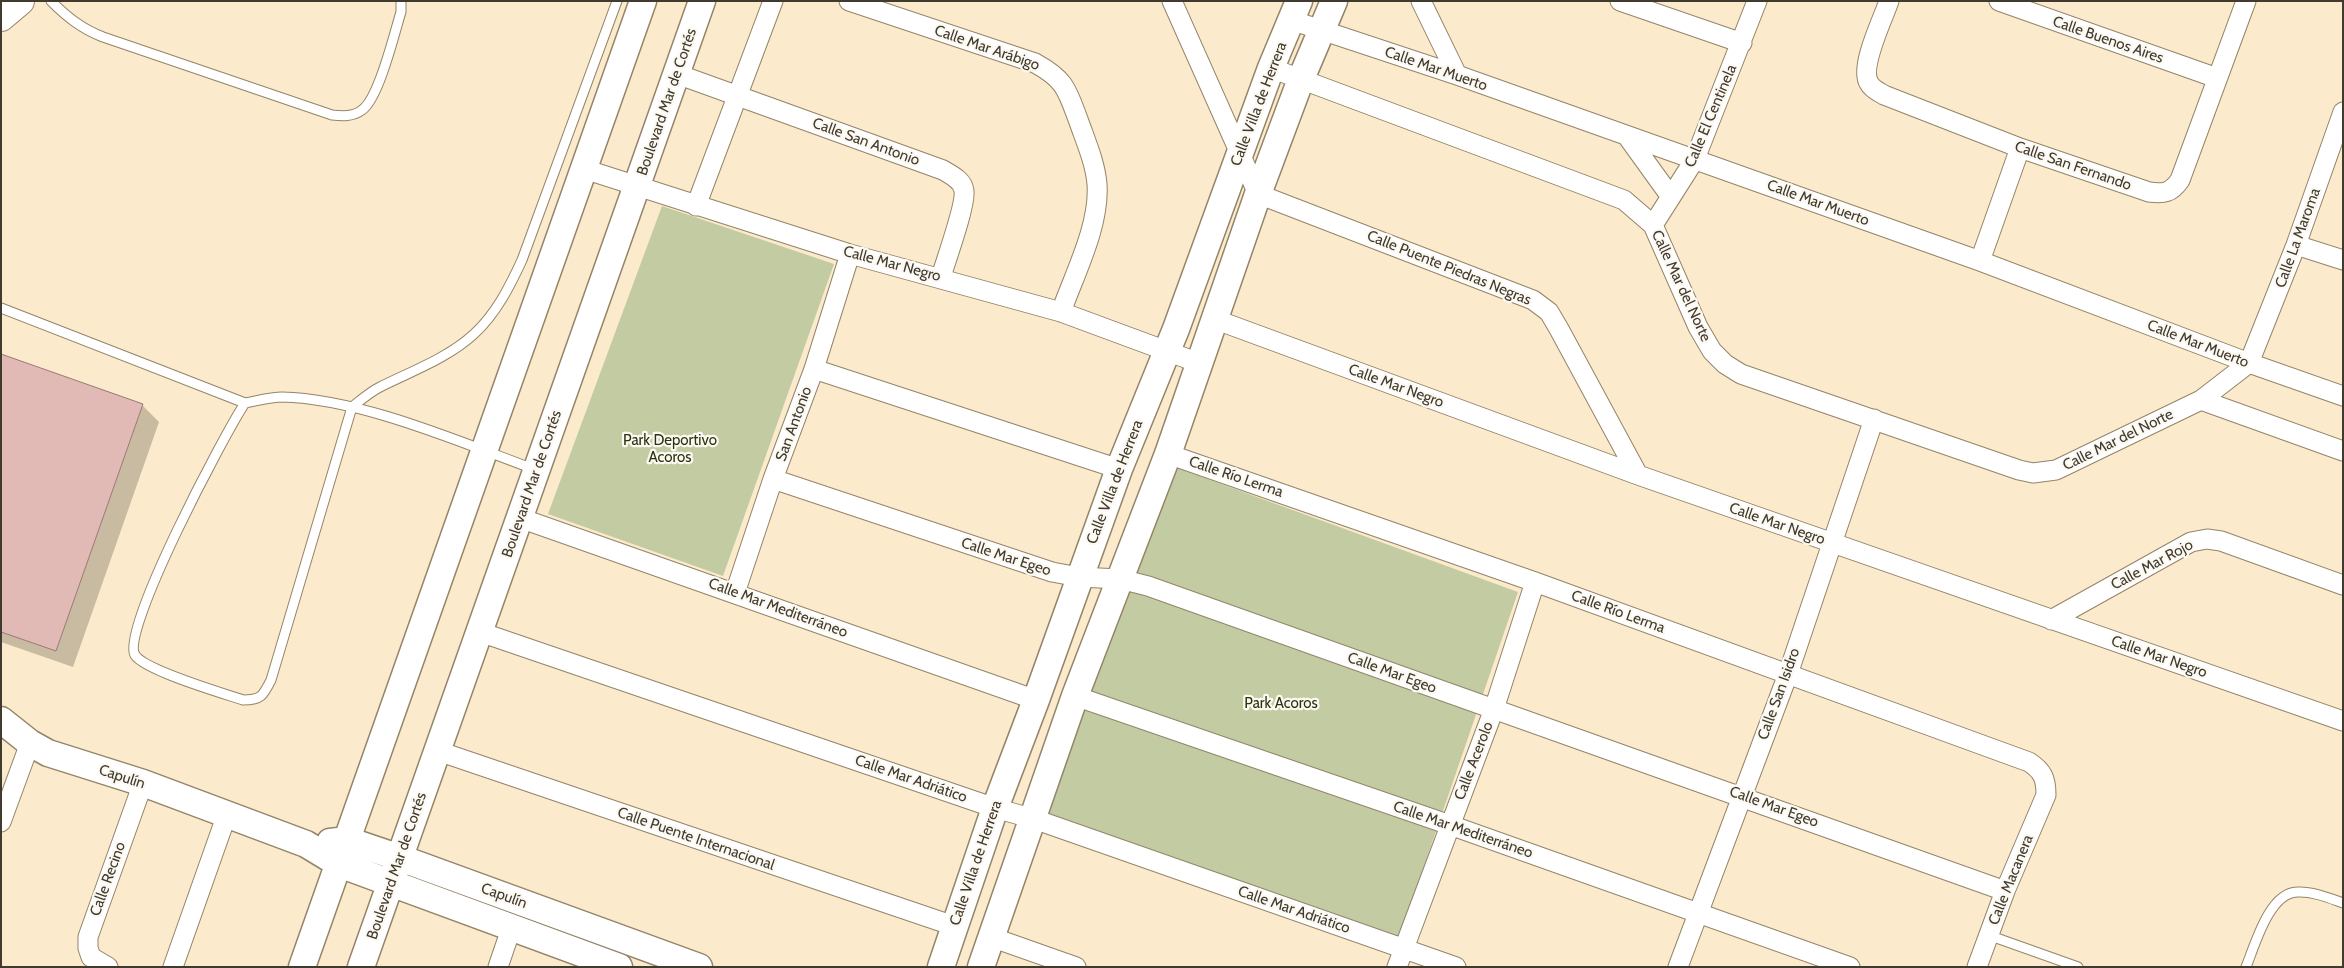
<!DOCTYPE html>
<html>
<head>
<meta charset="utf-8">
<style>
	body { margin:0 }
	#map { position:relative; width:2344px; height:968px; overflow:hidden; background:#fbeacb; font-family:Cabin,sans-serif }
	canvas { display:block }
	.frame { position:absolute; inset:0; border:2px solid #413a2e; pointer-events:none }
</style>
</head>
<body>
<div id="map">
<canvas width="2344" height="968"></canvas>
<div class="frame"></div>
</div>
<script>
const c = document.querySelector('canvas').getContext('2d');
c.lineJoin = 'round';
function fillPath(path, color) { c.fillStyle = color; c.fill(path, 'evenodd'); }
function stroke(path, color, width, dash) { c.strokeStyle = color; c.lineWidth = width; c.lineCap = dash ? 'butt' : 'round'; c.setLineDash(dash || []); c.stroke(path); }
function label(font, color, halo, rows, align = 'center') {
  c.font = font + ' Cabin,sans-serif'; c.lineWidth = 4.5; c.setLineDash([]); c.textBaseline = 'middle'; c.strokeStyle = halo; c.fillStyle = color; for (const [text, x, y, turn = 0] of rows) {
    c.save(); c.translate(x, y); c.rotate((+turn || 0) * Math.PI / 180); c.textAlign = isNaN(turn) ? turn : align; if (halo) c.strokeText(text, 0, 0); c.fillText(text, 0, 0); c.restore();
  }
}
fillPath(new Path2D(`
	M662,206L834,264L723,576L548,514Z
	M1169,465L1518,592L1398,942L1044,813Z`), '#c3cba3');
fillPath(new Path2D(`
	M1,355L142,405L159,422L73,667L1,642Z`), '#0003');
const building = new Path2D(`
	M1,354L143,404L56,651L1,632Z`);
fillPath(building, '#e1bab6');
stroke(building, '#9b7874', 1);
const lane = new Path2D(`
	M51,1C67,17 82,29 103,37L332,115C342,116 353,117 362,110C379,98 394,34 401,12V1
	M1,308L245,403
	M534,469C459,442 362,399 282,397C270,397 257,401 245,403C225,433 120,631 135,655C144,670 222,693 243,700C261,700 263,696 271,680L352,407C361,400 370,392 380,387C412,371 448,358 474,334C496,314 510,286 522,260L617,1
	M1988,935L2078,967
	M2246,967C2255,945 2269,893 2297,892C2312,891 2329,898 2343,903`);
const street = new Path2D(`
	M849,1L1035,63C1066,80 1067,90 1079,122C1086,142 1095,162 1097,184C1100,225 1075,273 1061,312
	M1172,1L1258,194L1533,300L1549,312L1559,329L1638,475
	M1421,1L1457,75
	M1620,1L1742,43
	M1889,1C1883,19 1859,67 1869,83C1872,89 1879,92 1884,95L2020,148L2149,192C2164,194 2171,193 2180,180L2246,1
	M1999,1L2217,78
	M1291,20L1457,75L1980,261L2249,363L2343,396
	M1271,68L1624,200L1653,225L1698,327L1712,351L1725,364L1741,374L2019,470L2033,473L2056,470L2201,400L2249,363
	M677,74L943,170C951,175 963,180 964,191C966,205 946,260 941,277
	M1627,136L1671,197
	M584,169L850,254L1061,312L1199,363
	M696,206L773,1
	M1653,225L1695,159L1757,1
	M2296,245L2343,260
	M1980,261L2020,148
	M1214,319L1638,475L2343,721
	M2249,363L2296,245L2343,112
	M814,369L1119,469
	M2201,400L2343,451
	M1168,454L1535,582L2029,762C2043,771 2046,779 2046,795L2005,891L1977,967
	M773,479L1052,572L1079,577L1120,579L1148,586L2005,891
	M520,518L1036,700
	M735,593L773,479L814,369L850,254
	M2051,620L2191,542L2207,539L2221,541L2343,585
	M480,632L995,808L1034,819L1456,967
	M1075,696L1450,825L1850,967
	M438,751L954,926
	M1,822L30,743
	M991,937L1076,967
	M108,967L91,957L88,948V937L143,783
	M173,967L227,814
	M498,967L511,929
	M1397,967L1494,709L1535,582
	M1678,967L1788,674L1874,419`);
const secondary = new Path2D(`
	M1,720L30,743L48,753L143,783L306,844L339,864L619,967
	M330,842L347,840L400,858L699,967
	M302,967L643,1
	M361,967L702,1
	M941,967L995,808L1036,700L1119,469L1176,329L1271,68L1299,1
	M981,967L1075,696L1168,454L1258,194L1301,79L1334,1`);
const primary = new Path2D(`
	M1,17L20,1`);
stroke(lane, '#948468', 11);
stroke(street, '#948468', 21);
stroke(secondary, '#948468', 29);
stroke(primary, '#948468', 30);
stroke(lane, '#fff', 9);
stroke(street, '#fff', 19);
stroke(secondary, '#fff', 26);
stroke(primary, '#fff', 28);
label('15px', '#413a2e', '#fcf9f2', [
	["Calle Buenos Aires",2108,40,19],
	["Calle Mar Arábigo",987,48,19],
	["Calle Mar Muerto",1436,69,19],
	["Boulevard Mar de Cortés",667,102,-71],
	["Calle Villa de Herrera",1259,104,-69],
	["Calle El Centinela",1711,116,-67],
	["Calle San Antonio",866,142,20],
	["Calle San Fernando",2073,166,19],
	["Calle Mar Muerto",1818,203,20],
	["Calle La Maroma",2298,238,-70],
	["Calle Mar Negro",892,264,15],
	["Calle Puente Piedras Negras",1449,268,22],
	["Calle Mar del Norte",1681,286,65],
	["Calle Mar Muerto",2198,344,21],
	["Calle Mar Negro",1396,386,20],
	["San Antonio",794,424,-70],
	["Calle Mar del Norte",2118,440,-26],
	["Calle Río Lerma",1236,477,19],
	["Calle Villa de Herrera",1115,482,-69],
	["Boulevard Mar de Cortés",532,484,-71],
	["Calle Mar Negro",1777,524,19],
	["Calle Mar Egeo",1006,557,18],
	["Calle Mar Rojo",2152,565,-28],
	["Calle Mar Mediterráneo",778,608,20],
	["Calle Río Lerma",1618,612,20],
	["Calle Mar Negro",2159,657,19],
	["Calle Mar Egeo",1392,673,20],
	["Calle San Isidro",1779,694,-70],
	["Calle Acerolo",1474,761,-69],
	["Capulín",122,777,18],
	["Calle Mar Adriático",911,779,19],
	["Calle Mar Egeo",1774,807,20],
	["Calle Mar Mediterráneo",1463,830,19],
	["Calle Puente Internacional",696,839,19],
	["Calle Villa de Herrera",976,863,-71],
	["Boulevard Mar de Cortés",397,866,-71],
	["Calle Recino",108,879,-70],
	["Calle Macanera",2011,880,-68],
	["Capulín",504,896,20],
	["Calle Mar Adriático",1294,910,19]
]);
label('15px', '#2e330f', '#fcf9f2', [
	["Park Deportivo",670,441],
	["Acoros",670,458],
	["Park Acoros",1281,704]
]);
</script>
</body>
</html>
